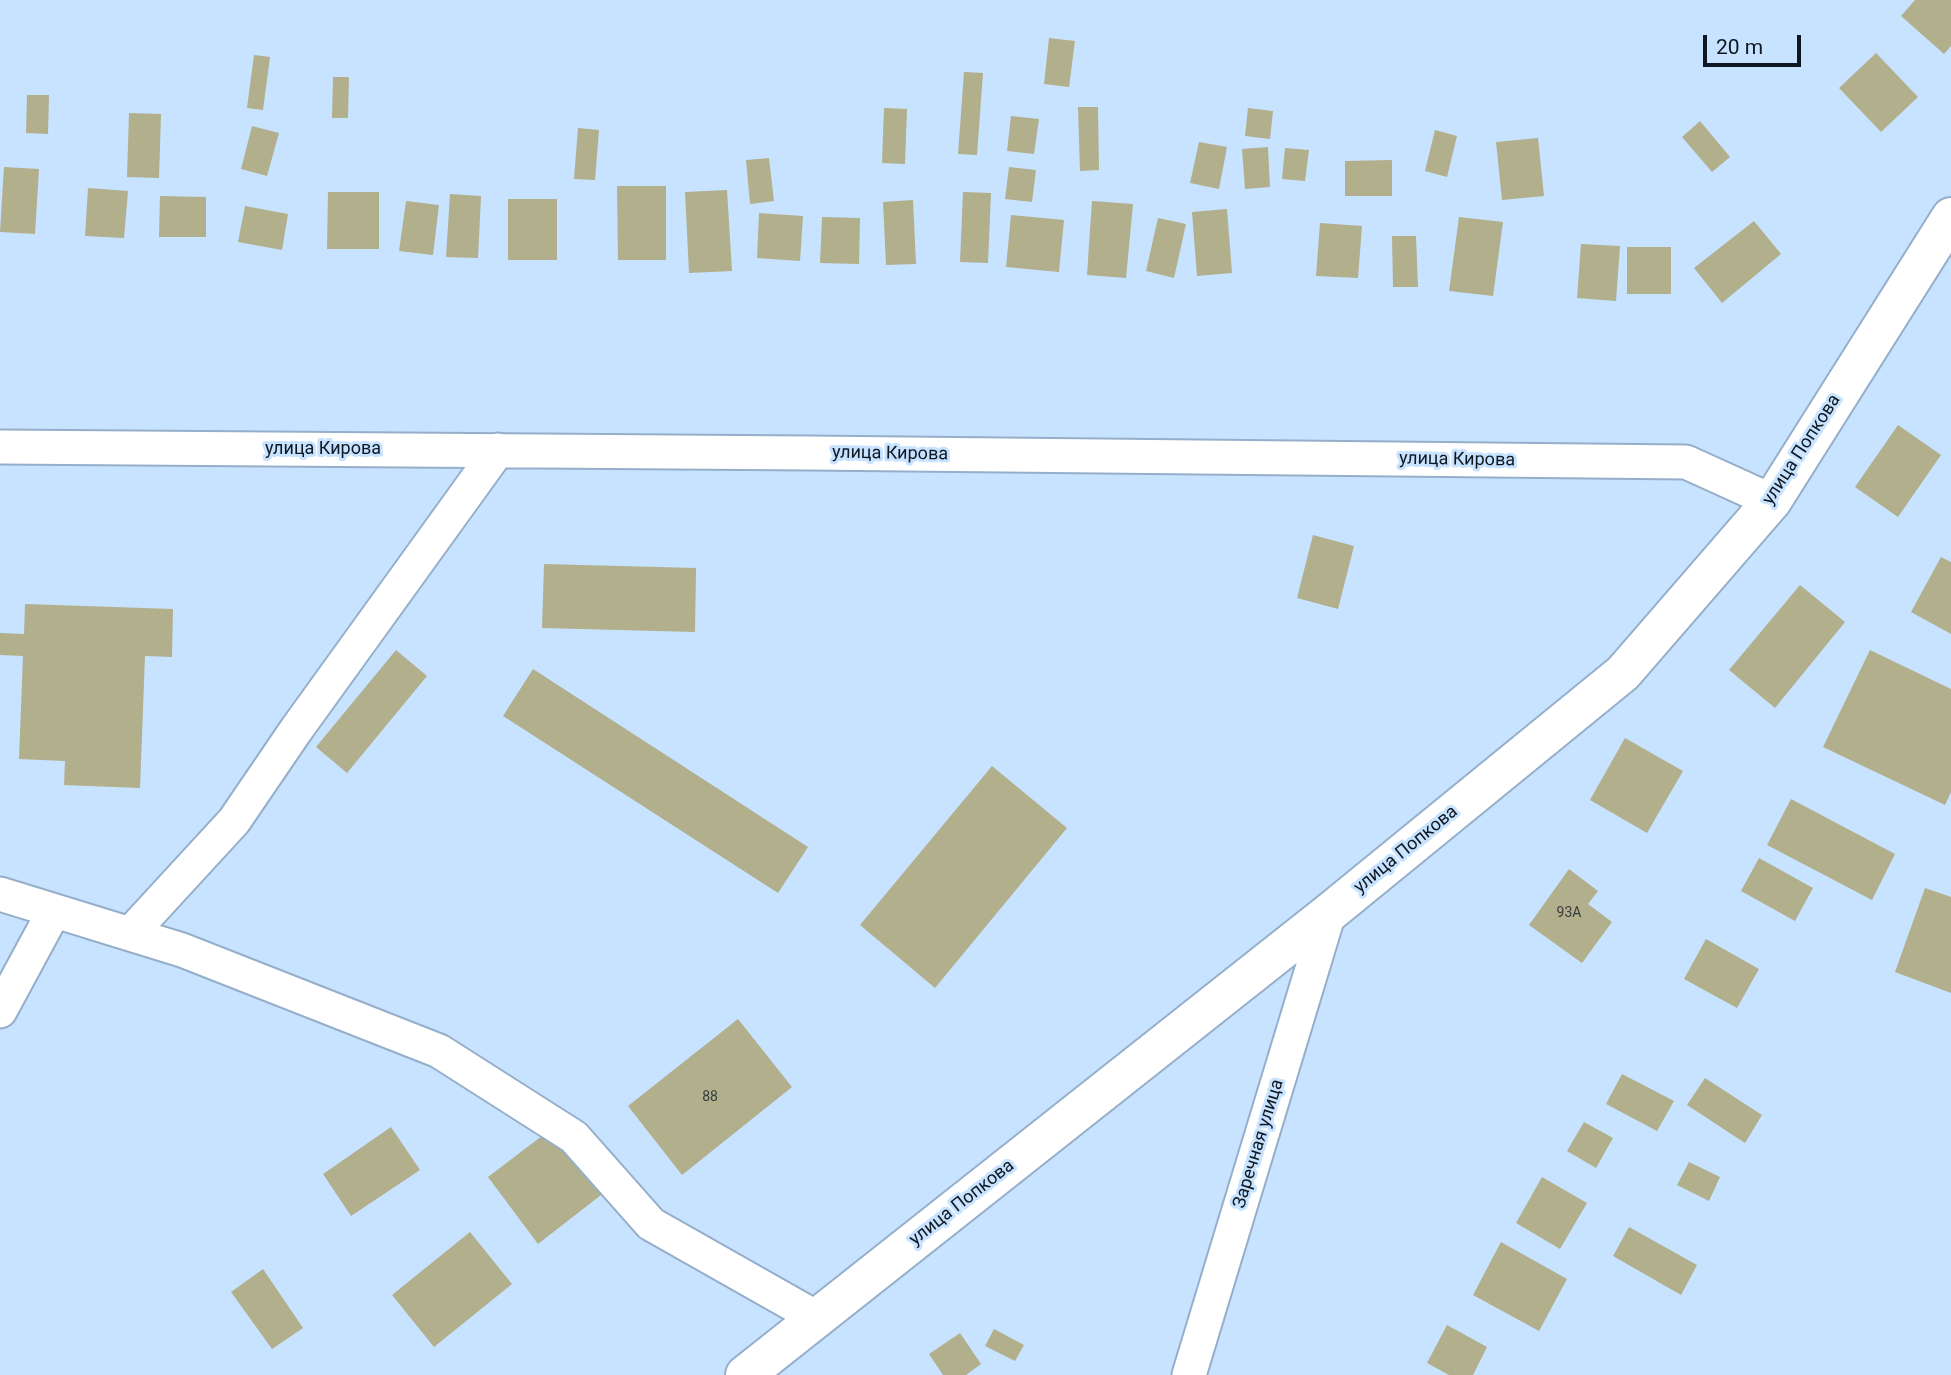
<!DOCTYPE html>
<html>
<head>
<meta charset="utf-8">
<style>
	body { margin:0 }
	#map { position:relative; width:1951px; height:1375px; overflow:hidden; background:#c8e3ff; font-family:Roboto,sans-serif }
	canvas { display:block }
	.scale { position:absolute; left:1703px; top:35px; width:98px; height:32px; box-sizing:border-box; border:4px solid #0f1822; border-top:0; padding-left:9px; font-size:21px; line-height:24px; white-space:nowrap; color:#0f1822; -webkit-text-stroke:5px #c8e3ff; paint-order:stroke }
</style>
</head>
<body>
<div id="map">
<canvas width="1951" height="1375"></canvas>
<div class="scale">20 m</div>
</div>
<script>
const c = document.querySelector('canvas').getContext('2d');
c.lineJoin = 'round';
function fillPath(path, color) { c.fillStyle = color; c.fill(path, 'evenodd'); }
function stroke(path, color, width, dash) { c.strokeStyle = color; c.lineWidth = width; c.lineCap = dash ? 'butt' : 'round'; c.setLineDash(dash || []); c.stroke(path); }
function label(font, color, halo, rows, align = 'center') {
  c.font = font + ' Roboto,sans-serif'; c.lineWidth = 6; c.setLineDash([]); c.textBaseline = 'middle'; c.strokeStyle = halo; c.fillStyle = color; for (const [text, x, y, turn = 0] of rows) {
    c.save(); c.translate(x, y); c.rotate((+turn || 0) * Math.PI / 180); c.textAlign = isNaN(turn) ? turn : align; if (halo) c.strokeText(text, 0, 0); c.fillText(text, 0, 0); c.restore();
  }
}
fillPath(new Path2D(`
	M1915,0H1951V46L1944,54L1901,16Z
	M1049,38L1075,41L1069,87L1044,84Z
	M1876,53L1918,97L1881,132L1839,88Z
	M254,55L270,57L263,110L247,108Z
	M964,72L983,73L977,155L958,154Z
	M333,77H349L348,118H332Z
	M27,95H49L48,134L26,133Z
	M1078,107H1098L1099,170L1080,171Z
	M884,108L907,109L905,164L882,163Z
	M1248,108L1273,111L1270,139L1245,136Z
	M129,113L161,114L159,178L127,177Z
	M1011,116L1039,119L1034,154L1007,151Z
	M1700,121L1730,157L1712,172L1682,137Z
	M252,126L279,133L267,176L241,169Z
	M578,128L599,130L595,180L574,179Z
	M1435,130L1457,136L1447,177L1425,171Z
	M1538,138L1544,196L1502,200L1496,142Z
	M1199,142L1227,147L1219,189L1190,183Z
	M1268,147L1270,187L1245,189L1242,149Z
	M1285,148L1309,150L1305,181L1282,179Z
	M769,158L774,201L750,204L746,160Z
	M1392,160V196H1345V161Z
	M4,167L39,169L35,234L0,232Z
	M1009,167L1036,170L1032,202L1005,199Z
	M617,186H666V260H618Z
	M88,188L128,191L124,238L85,236Z
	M727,190L732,271L689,273L685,192Z
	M328,192H379V249H327Z
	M963,192L991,193L988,263L960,262Z
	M450,194L481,196L478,258L446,257Z
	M160,196L206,197V237H159Z
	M508,199H557V260H508Z
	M913,200L916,264L886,265L883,202Z
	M406,201L439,205L433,255L399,251Z
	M1092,201L1133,204L1126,278L1087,275Z
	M245,206L288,214L282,250L238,242Z
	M1227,209L1232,273L1197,276L1192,212Z
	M759,213L803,216L800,261L757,258Z
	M1011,215L1064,220L1059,272L1006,267Z
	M822,217L860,218L859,264L820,263Z
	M1459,217L1503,222L1493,296L1449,291Z
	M1158,218L1186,224L1174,278L1146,271Z
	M1754,221L1781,254L1722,303L1694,268Z
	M1320,223L1362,226L1358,278L1316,276Z
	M1392,236H1416L1418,287H1393Z
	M1581,244L1620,246L1616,301L1577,298Z
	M1627,247H1671V294H1627Z
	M1898,425L1941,455L1898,517L1855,487Z
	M1313,535L1354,546L1338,609L1297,598Z
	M1941,557L1951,562V634L1911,612Z
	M544,564L696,568L695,632L542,628Z
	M1800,585L1845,622L1775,708L1729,670Z
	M25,604L173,609L172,657L145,656L140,788L64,785L65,761L19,759L23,656L0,655V633L24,634Z
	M396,650L427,676L347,773L316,747Z
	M1870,650L1951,689V792L1945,805L1823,747Z
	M533,669L808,847L778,893L503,716Z
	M1625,738L1683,771L1647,833L1590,800Z
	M992,766L1067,828L935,988L860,925Z
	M1791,799L1895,854L1872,900L1767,845Z
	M1759,858L1813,888L1795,921L1741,891Z
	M1569,869L1598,891L1588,904L1612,922L1582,963L1529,925Z
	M1925,888L1951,897V993L1895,972Z
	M1706,939L1759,969L1737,1008L1684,979Z
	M738,1019L792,1087L682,1175L628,1106Z
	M1622,1074L1674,1101L1657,1131L1606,1104Z
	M1705,1078L1762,1115L1745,1143L1687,1105Z
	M1584,1122L1613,1138L1596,1168L1567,1151Z
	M391,1127L420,1170L351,1216L323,1174Z
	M551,1129L601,1195L538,1244L488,1177Z
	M1689,1162L1720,1177L1709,1201L1677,1185Z
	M1542,1177L1587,1203L1560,1249L1516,1223Z
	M1629,1227L1697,1265L1681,1295L1613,1256Z
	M470,1232L512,1284L434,1347L392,1295Z
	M1501,1242L1567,1279L1539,1331L1473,1295Z
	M263,1269L303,1328L272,1349L231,1292Z
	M1447,1325L1487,1347L1473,1375H1449L1427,1363Z
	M994,1329L1024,1345L1015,1361L985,1346Z
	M960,1333L981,1364L966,1375H943L929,1354Z`), '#b1af8c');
const minor = new Path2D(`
	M0,447L809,453L1686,462L1772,501
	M0,894L182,950L439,1051L574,1137L651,1224L817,1318
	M130,934L234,821L296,730L498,450
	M0,1011L54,911
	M1189,1375L1329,913`);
const major = new Path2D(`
	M745,1375L1329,913L1623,673L1772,501L1951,217`);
stroke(minor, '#95aec9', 37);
stroke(major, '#95aec9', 42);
stroke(minor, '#fff', 33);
stroke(major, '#fff', 38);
label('14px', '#383e3c', null, [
	["93А",1569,913],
	["88",710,1097]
]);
label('18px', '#0f1822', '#c8e3ff', [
	["улица Кирова",323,449],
	["улица Попкова",1802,450,-57],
	["улица Кирова",890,454,1],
	["улица Кирова",1457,460,1],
	["улица Попкова",1406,850,-39],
	["Заречная улица",1259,1144,-73],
	["улица Попкова",962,1203,-38]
]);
</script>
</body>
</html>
